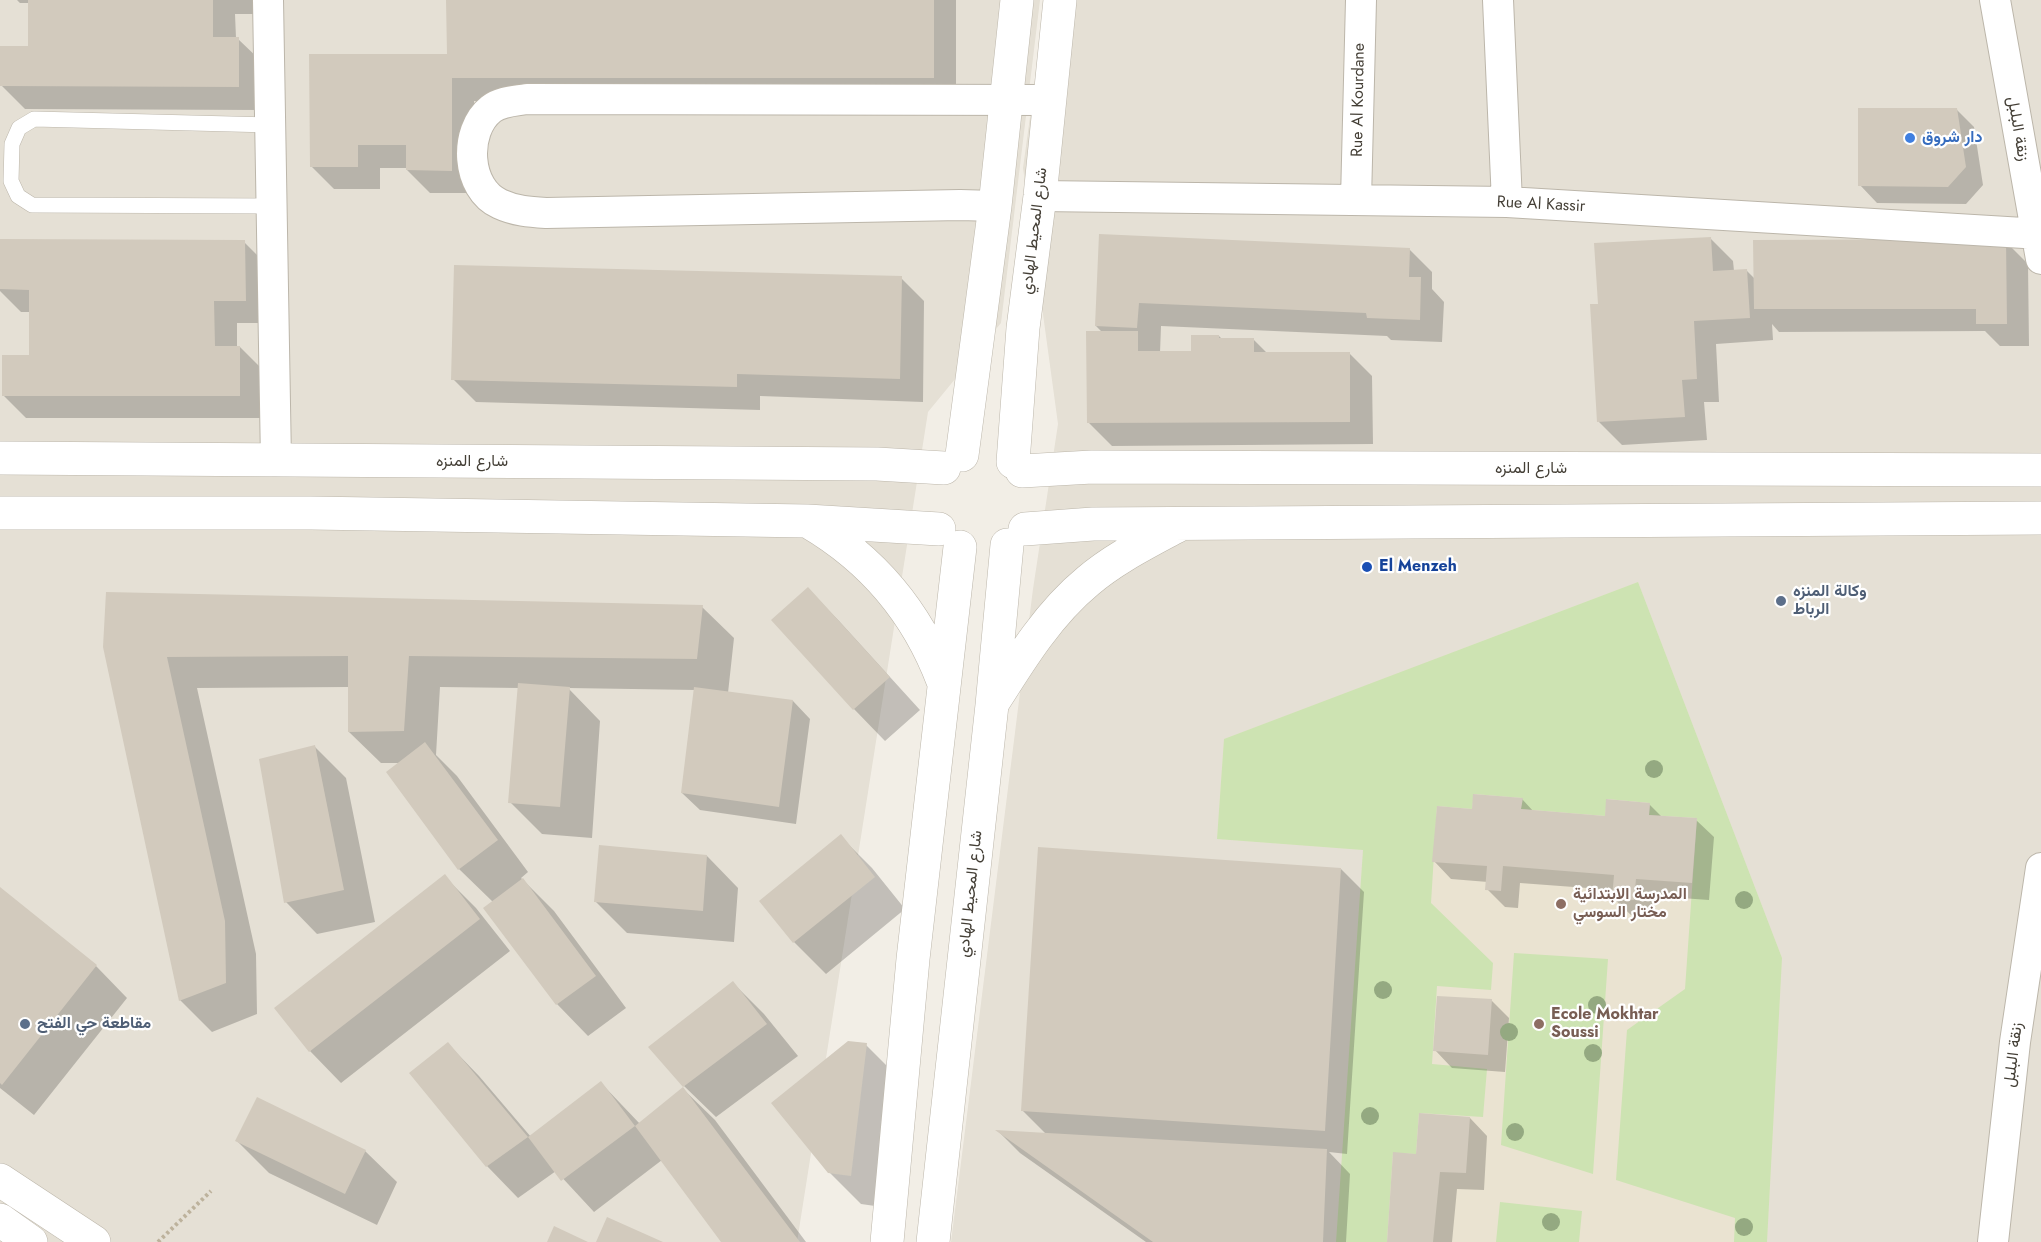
<!DOCTYPE html>
<html>
<head>
<meta charset="utf-8">
<style>
	body { margin:0 }
	canvas { display:block; background:#f2eee6 }
</style>
</head>
<body>
<canvas width="2041" height="1242"></canvas>
<script>
const c = document.querySelector('canvas').getContext('2d');
c.lineJoin = 'round';
function fillPath(path, color) { c.fillStyle = color; c.fill(path, 'evenodd'); }
function stroke(path, color, width, dash) { c.strokeStyle = color; c.lineWidth = width; c.lineCap = dash ? 'butt' : 'round'; c.setLineDash(dash || []); c.stroke(path); }
function label(font, color, halo, rows, align = 'center') {
  c.font = font + ' Jost,Vazirmatn,sans-serif'; c.lineWidth = 4.5; c.setLineDash([]); c.textBaseline = 'middle'; c.strokeStyle = halo; c.fillStyle = color; for (const [text, x, y, turn = 0] of rows) {
    c.save(); c.translate(x, y); c.rotate((+turn || 0) * Math.PI / 180); c.textAlign = isNaN(turn) ? turn : align; if (halo) c.strokeText(text, 0, 0); c.fillText(text, 0, 0); c.restore();
  }
}
fillPath(new Path2D(`
	M0,0H1040L1001,323L928,412L797,1242H0Z
	M1046,0H2041V1242H951L1033,589L1058,424L1023,168Z`), '#e5e0d5');
fillPath(new Path2D(`
	M1638,582L1782,958L1767,1242H1336L1363,850L1217,839L1224,739Z`), '#eae3d1');
fillPath(new Path2D(`
	M1638,582L1782,958L1767,1242H1734L1735,1218L1616,1180L1627,1030L1685,989L1697,818L1649,815L1650,803L1607,799L1605,816L1521,809L1522,798L1474,794L1472,809L1437,806L1431,903L1493,963L1491,990L1437,986L1432,1064L1487,1069L1483,1117L1419,1113L1416,1154L1393,1153L1387,1242H1336L1363,850L1217,839L1224,739Z
	M1514,953L1608,959L1593,1174L1501,1145Z
	M1500,1202L1582,1211L1579,1242H1496Z`), '#cde3b2');
fillPath(new Path2D(`
	M17,0H267L266,14H235L236,38L238,39L261,61L262,110L25,109L2,86L30,47V3H20Z
	M448,0H956V101H474L475,193H430L407,170V168H380V189H334L311,166L448,56Z
	M1956,109L1974,127L1983,185L1966,204L1877,203L1860,185Z
	M1100,236L1409,249L1432,272V289L1444,302L1442,342L1391,340L1387,336L1161,326L1160,353H1193L1219,336L1222,339H1253L1268,354L1349,353L1372,376L1373,444L1112,446L1089,423L1103,333L1096,326Z
	M1710,238L1733,261L1734,271H1747L1755,279L2005,241L2028,264L2029,346H2000L1985,331L1779,332L1772,324L1773,340L1716,344L1719,402H1704L1707,440L1622,445L1599,422V305Z
	M0,241L244,242L267,265L268,323H237V347H240L263,370V418H26L3,395L31,356V312H21L0,291Z
	M901,278L924,301L923,402L760,396V410L476,402L453,379Z
	M808,589L839,621L920,710L885,741L854,709Z
	M702,607L734,638L728,693L793,701L810,719L796,824L700,810L682,793L696,690L568,688L600,721L592,838L542,834L510,802L519,688L440,687L436,755L457,776L528,872L521,878L554,911L626,1008L588,1036L557,1004L485,908L493,902L459,869L400,763H381L349,732V687L197,688L256,954L257,1014L212,1032L180,1000L104,647Z
	M315,747L346,778L375,922L317,934L286,902Z
	M1522,799L1534,812L1606,817L1649,804L1662,817L1696,820L1714,837L1709,900L1653,896L1652,917L1631,915L1613,898L1614,890L1520,883L1518,908L1505,907L1487,889L1488,882L1451,879L1434,861L1474,810Z
	M840,836L872,868L905,909L826,974L794,942L761,901Z
	M707,856L738,888L734,942L627,933L595,901Z
	M1341,869L1364,892L1347,1154L1329,1152L1350,1174L1346,1242H1146L1020,1153L999,1132L1047,1135L1023,1111Z
	M444,876L476,908L510,951L341,1083L310,1051Z
	M0,889L96,966L127,998L34,1115L0,1088Z
	M733,983L764,1014L798,1056L716,1117L684,1086Z
	M1491,1000L1509,1018L1505,1072L1452,1068L1435,1050Z
	M448,1044L479,1076L531,1137L601,1083L640,1124L683,1089L715,1120L806,1242H722L662,1160L594,1212L556,1171L518,1198L487,1166L411,1074Z
	M866,1045L898,1077L882,1207L861,1204L829,1172Z
	M1470,1118L1487,1136L1484,1190L1457,1189L1452,1242H1388L1418,1156Z
	M237,1141L365,1151L397,1182L377,1225L269,1173Z`), '#0003');
fillPath(new Path2D(`
	M28,0H213V37H239V87L0,86V46H28Z
	M446,0H934V78H452V171L406,170V145H358V167H310L309,54H447Z
	M1858,108H1957L1966,167L1948,187L1858,186Z
	M1099,234L1410,248L1409,277H1421L1420,320L1367,318L1366,313L1139,303L1137,328L1095,326Z
	M1711,237L1713,271L1747,269L1750,318L1694,321L1697,379L1682,380L1685,417L1597,422L1590,304H1598L1594,243Z
	M0,239L245,240L246,301H214L215,346H240V396H2V355H29V290L0,289Z
	M2006,239L2007,324H1976V309H1754L1753,240Z
	M454,265L902,276L900,379L737,374V387L451,380Z
	M1086,331H1138V351H1191V335H1219V338H1254V352H1350V422L1087,423Z
	M808,587L890,677L853,710L771,620Z
	M106,592L703,605L697,659L409,656L404,731L348,732V656L167,657L225,921L226,983L179,1001L103,647Z
	M518,683L570,687L560,807L508,803Z
	M694,687L793,700L779,807L681,793Z
	M425,742L498,840L458,870L386,772Z
	M315,745L344,890L284,903L259,759Z
	M1473,794L1523,798L1521,809L1605,816L1606,799L1650,803L1649,815L1697,818L1692,883L1636,879L1634,900L1612,898L1614,875L1503,866L1501,891L1485,890L1487,866L1432,862L1437,806L1472,809Z
	M841,834L875,877L793,943L759,901Z
	M599,845L707,855L703,911L594,902Z
	M1038,847L1341,868L1325,1131L1021,1111Z
	M445,874L480,919L309,1052L274,1008Z
	M523,878L596,976L556,1005L483,908Z
	M0,887L97,965L2,1085L0,1083Z
	M733,981L767,1024L683,1087L648,1047Z
	M1437,996L1492,999L1488,1055L1433,1051Z
	M848,1041L867,1043L851,1176L828,1173L771,1103Z
	M448,1042L528,1137L486,1167L409,1073Z
	M601,1081L635,1126L561,1181L528,1137Z
	M683,1087L800,1242H721L635,1126Z
	M257,1097L366,1150L345,1194L235,1141Z
	M1419,1113L1470,1117L1466,1173L1440,1172L1433,1242H1387L1393,1152L1416,1154Z
	M995,1130L1327,1149L1323,1242H1153Z
	M607,1217L663,1242H596Z
	M554,1226L588,1242H547Z`), '#d2cabd');
const service = new Path2D(`
	M271,125L34,119L19,128L12,144L11,181L18,196L32,205L272,206`);
const minor = new Path2D(`
	M268,0L276,461
	M1498,0L1507,202
	M1995,0L2041,259
	M1040,196L1507,202L2041,234
	M1356,200L1361,0
	M995,206L960,205L546,213C530,212 515,211 500,204C466,189 463,131 491,109C501,101 516,101 527,99L1050,100
	M1993,1242L2015,1042L2041,868`);
const tertiary = new Path2D(`
	M962,455L995,206L1017,0
	M0,458L877,464L944,468
	M1013,462L1023,328L1040,196L1060,0
	M1022,471L1092,467L2041,470
	M0,513H311L807,521L939,529
	M809,522C872,559 917,612 943,681
	M1025,529L1093,524L2041,518
	M994,701C1021,658 1049,613 1088,581C1115,558 1148,542 1179,525
	M0,1180L94,1242
	M0,1220L31,1242
	M887,1242L913,959L960,547
	M933,1242L992,705L1007,545`);
stroke(service, '#bcb6aa', 16);
stroke(minor, '#bcb6aa', 32);
stroke(tertiary, '#bcb6aa', 34);
stroke(new Path2D(`
	M158,1242L211,1191`), '#bdb29c', 4, [3, 3]);
stroke(service, '#fff', 15);
stroke(minor, '#fff', 30);
stroke(tertiary, '#fff', 33);
c.fillStyle = '#94a981';
for (const [x, y] of [
	[1654,769],
	[1744,900],
	[1383,990],
	[1597,1005],
	[1509,1032],
	[1593,1053],
	[1370,1116],
	[1515,1132],
	[1551,1222],
	[1744,1227]
]) { c.beginPath(); c.arc(x, y, 9, 0, 2 * Math.PI); c.fill(); }
for (const [x, y, r, color] of [
	[1910,138,6,"#3f7fe0"],
	[1367,567,6,"#1a4fb4"],
	[1781,601,6,"#5c6f8a"],
	[1561,904,6,"#8d6e63"],
	[25,1024,6,"#5c6f8a"],
	[1539,1024,6,"#8d6e63"]
]) { const dot = new Path2D(); dot.arc(x, y, r, 0, 2 * Math.PI); c.fillStyle = color; c.fill(dot); stroke(dot, '#fff', 2); }
label('16px', '#443f36', '#fff', [
	["Rue Al Kourdane",1359,100,-89],
	["زنقة البلبل",2017,129,80],
	["Rue Al Kassir",1541,205,3],
	["شارع المحيط الهادي",1035,231,-83],
	["شارع المنزه",472,462],
	["شارع المنزه",1531,469],
	["شارع المحيط الهادي",971,894,-84],
	["زنقة البلبل",2014,1055,-83]
]);
label('bold 16px', '#366cbe', '#fff', [
	["دار شروق",1922,138]
], 'left');
label('bold 16px', '#164399', '#fff', [
	["El Menzeh",1379,567]
], 'left');
label('bold 16px', '#4e5e75', '#fff', [
	["وكالة المنزه",1793,592],
	["الرباط",1793,610],
	["مقاطعة حي الفتح",37,1024]
], 'left');
label('bold 16px', '#785e54', '#fff', [
	["المدرسة الابتدائية",1573,895],
	["مختار السوسي",1573,913],
	["Ecole Mokhtar",1551,1015],
	["Soussi",1551,1033]
], 'left');
</script>
</body>
</html>
